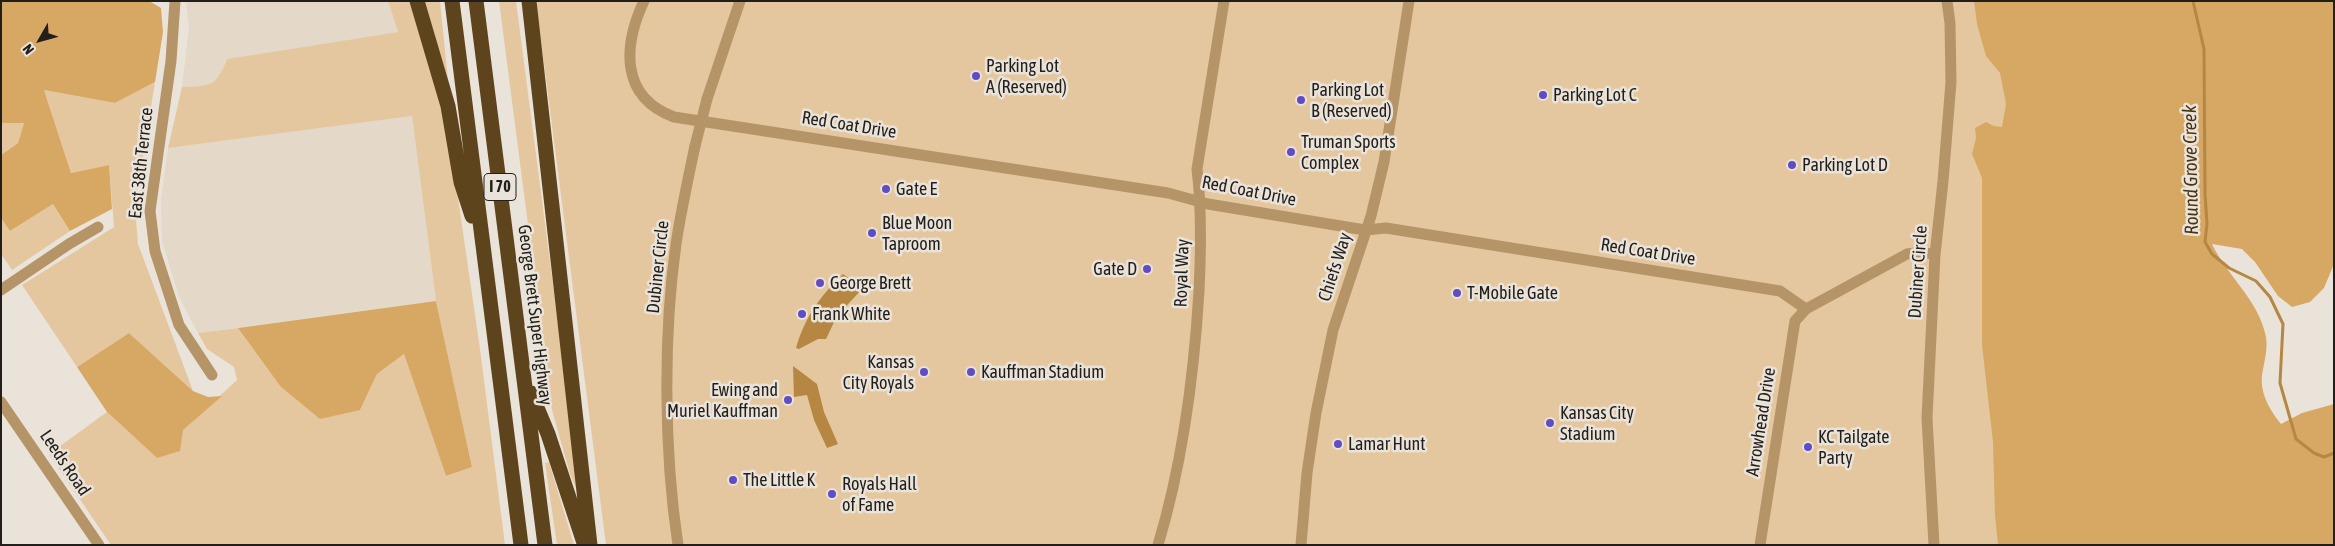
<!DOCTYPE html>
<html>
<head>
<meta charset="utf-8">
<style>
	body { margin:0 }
	#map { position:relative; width:2335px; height:546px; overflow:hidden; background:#eae3d9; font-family:"Asap Condensed",sans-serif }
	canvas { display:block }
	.frame { position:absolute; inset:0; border:2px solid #211e1b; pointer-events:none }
	.north { position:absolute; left:15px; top:15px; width:50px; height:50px; -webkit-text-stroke:4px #eae3d9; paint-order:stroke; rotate:232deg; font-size:14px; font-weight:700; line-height:20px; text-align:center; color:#211e1b }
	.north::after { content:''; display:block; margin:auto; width:18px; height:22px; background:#211e1b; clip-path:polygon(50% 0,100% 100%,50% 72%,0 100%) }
</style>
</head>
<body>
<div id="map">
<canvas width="2335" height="546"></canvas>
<div class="frame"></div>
<div class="north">N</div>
</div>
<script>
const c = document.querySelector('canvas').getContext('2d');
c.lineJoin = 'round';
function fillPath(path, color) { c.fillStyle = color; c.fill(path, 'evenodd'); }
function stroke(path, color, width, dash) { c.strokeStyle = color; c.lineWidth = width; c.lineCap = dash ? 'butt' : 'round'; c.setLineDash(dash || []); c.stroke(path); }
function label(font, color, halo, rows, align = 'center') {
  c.font = font + ' "Asap Condensed",sans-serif'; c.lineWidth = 5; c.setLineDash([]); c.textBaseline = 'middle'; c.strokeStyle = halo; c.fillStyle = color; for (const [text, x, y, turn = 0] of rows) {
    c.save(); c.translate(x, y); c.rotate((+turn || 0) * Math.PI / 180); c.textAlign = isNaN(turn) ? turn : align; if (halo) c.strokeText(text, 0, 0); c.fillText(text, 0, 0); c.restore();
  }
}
fillPath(new Path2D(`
	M186,1H388L398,32L227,59L220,75L207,86L182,87L189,28Z
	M412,116L436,301L198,333L179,297L162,241L161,199L168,148Z`), '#e4d8c8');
fillPath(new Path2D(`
	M388,1H409L437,79L452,157L480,349L505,545H111L49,454L107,412L157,458L183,430L237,380L234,367L207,349L198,333L238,328L280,386L360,410L377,374L404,354L446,476L472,467L436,301L412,116L168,148L182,87C210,86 216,87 227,59L398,32Z
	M424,1H440L448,80Z
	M499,1H516L581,500L570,474L552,410Z
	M536,1H2029L2023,545H606Z
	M155,82L135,207L138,244L193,391L129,333L77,367L22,285L114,227L109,165L71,173L44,90L115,103Z
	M1,123H24L18,143L1,155Z
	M53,204L70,231L12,270L1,254V218L10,231Z
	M549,462L574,545H557L545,463Z`), '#e5c79f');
fillPath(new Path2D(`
	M1,1H149L161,8L163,32L155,82L115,103L44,90L71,173L109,165L112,209L70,231L53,204L10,231L1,218V155L18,143L24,123H1Z
	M1974,1H2334V264L2324,288L2310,302L2292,307L2278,296L2255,262L2242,249L2212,244C2227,276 2259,300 2266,337C2268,350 2264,362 2262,375C2260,394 2270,410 2281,424L2302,413L2334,404V545H1998L1995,516L1993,442L1982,345V178L1972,154L1976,138L1975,128L1986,122L1994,126L2002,127L2006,104L2000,73L1986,56L1977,24Z
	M436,301L472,467L446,476L404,354L377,374L360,410L320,419L280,386L238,328Z
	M129,333L193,391L208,397L222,396L183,430L180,451L157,458L107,412L77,367Z`), '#d7a863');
fillPath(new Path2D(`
	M843,274L863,288L837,316L826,339H818L799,349L796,348C805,317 820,296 843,274Z
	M793,366L817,384L824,412L838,444L827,448L814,420L807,395L794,397Z`), '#b58742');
stroke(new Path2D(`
	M2193,1L2204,49L2205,194L2207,224L2205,242L2212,254L2229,268L2256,281L2270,297L2283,324L2280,383L2296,439L2314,453L2324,457L2334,453`), '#b58742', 3);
stroke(new Path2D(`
	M175,1L171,61L150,211L155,251L179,325L212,375
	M644,1C623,46 620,97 674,117L1168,193L1208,204L1365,230L1386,228L1780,291L1806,309L1907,254L1922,252L1935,255
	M707,99L740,1
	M1,290L69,244L98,227
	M1,402L99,545
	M678,545C664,452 663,337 676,244C681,211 688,179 695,146
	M1158,545C1183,462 1194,376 1199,291C1201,250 1202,210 1197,169L1224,1
	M1301,545L1307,473L1316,413L1333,330L1371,216L1384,162L1409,1
	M1760,545L1795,321L1806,309
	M1934,545L1927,418L1935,255L1943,181L1951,82L1950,23L1947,1`), '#b59567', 11);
stroke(new Path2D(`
	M417,1L448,106L461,182L472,216
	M452,1L521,545
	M476,1L545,545
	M529,1L590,545
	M531,393L548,434L584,543`), '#5e441d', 15);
stroke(new Path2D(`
	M695,146L707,99`), '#b59567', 11);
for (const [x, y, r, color] of [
	[976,76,5,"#604cc4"],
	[1543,95,5,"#604cc4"],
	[1301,100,5,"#604cc4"],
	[1291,152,5,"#604cc4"],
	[1792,165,5,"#604cc4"],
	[886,189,5,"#604cc4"],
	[872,233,5,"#604cc4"],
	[1147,269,5,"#604cc4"],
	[820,283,5,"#604cc4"],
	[1457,293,5,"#604cc4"],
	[802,314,5,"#604cc4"],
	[924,372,5,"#604cc4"],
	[971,372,5,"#604cc4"],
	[788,400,5,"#604cc4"],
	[1550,423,5,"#604cc4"],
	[1338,444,5,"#604cc4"],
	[1808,447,5,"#604cc4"],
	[733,480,5,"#604cc4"],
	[832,494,5,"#604cc4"]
]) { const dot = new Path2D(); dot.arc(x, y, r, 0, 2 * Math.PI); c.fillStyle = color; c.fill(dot); stroke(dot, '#eae3d9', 2); }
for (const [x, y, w] of [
	[500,187,32]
]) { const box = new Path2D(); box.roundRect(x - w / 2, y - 13.5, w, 27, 4); c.fillStyle = '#eae3d9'; c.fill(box); stroke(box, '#211e1b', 1); }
label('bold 16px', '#211e1b', null, [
	["I 70",500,187]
]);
label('18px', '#211e1b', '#eae3d9', [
	["Parking Lot",986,66],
	["A (Reserved)",986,87],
	["Parking Lot",1311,90],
	["B (Reserved)",1311,111],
	["Parking Lot C",1553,95],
	["Truman Sports",1301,142],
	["Complex",1301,163],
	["Parking Lot D",1802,165],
	["Gate E",896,189],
	["Blue Moon",882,223],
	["Taproom",882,244],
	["Gate D",1137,269,"right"],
	["George Brett",830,283],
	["T-Mobile Gate",1467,293],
	["Frank White",812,314],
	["Kansas",914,362,"right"],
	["City Royals",914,383,"right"],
	["Kauffman Stadium",981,372],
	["Ewing and",778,390,"right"],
	["Muriel Kauffman",778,411,"right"],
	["Kansas City",1560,413],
	["Stadium",1560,434],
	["KC Tailgate",1818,437],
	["Party",1818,458],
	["Lamar Hunt",1348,444],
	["The Little K",743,480],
	["Royals Hall",842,484],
	["of Fame",842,505]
], 'left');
label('18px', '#211e1b', '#eae3d9', [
	["Red Coat Drive",849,125,9],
	["East 38th Terrace",141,163,-84],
	["Red Coat Drive",1249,191,11],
	["Red Coat Drive",1648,252,9],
	["Dubiner Circle",658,267,-84],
	["Chiefs Way",1335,267,-72],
	["Dubiner Circle",1918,272,-86],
	["Royal Way",1182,273,-88],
	["George Brett Super Highway",535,315,83],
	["Arrowhead Drive",1761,422,-81],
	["Leeds Road",65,463,56]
]);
label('italic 19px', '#483415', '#eae3d9', [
	["Round Grove Creek",2191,170,-91]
]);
</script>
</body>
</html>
